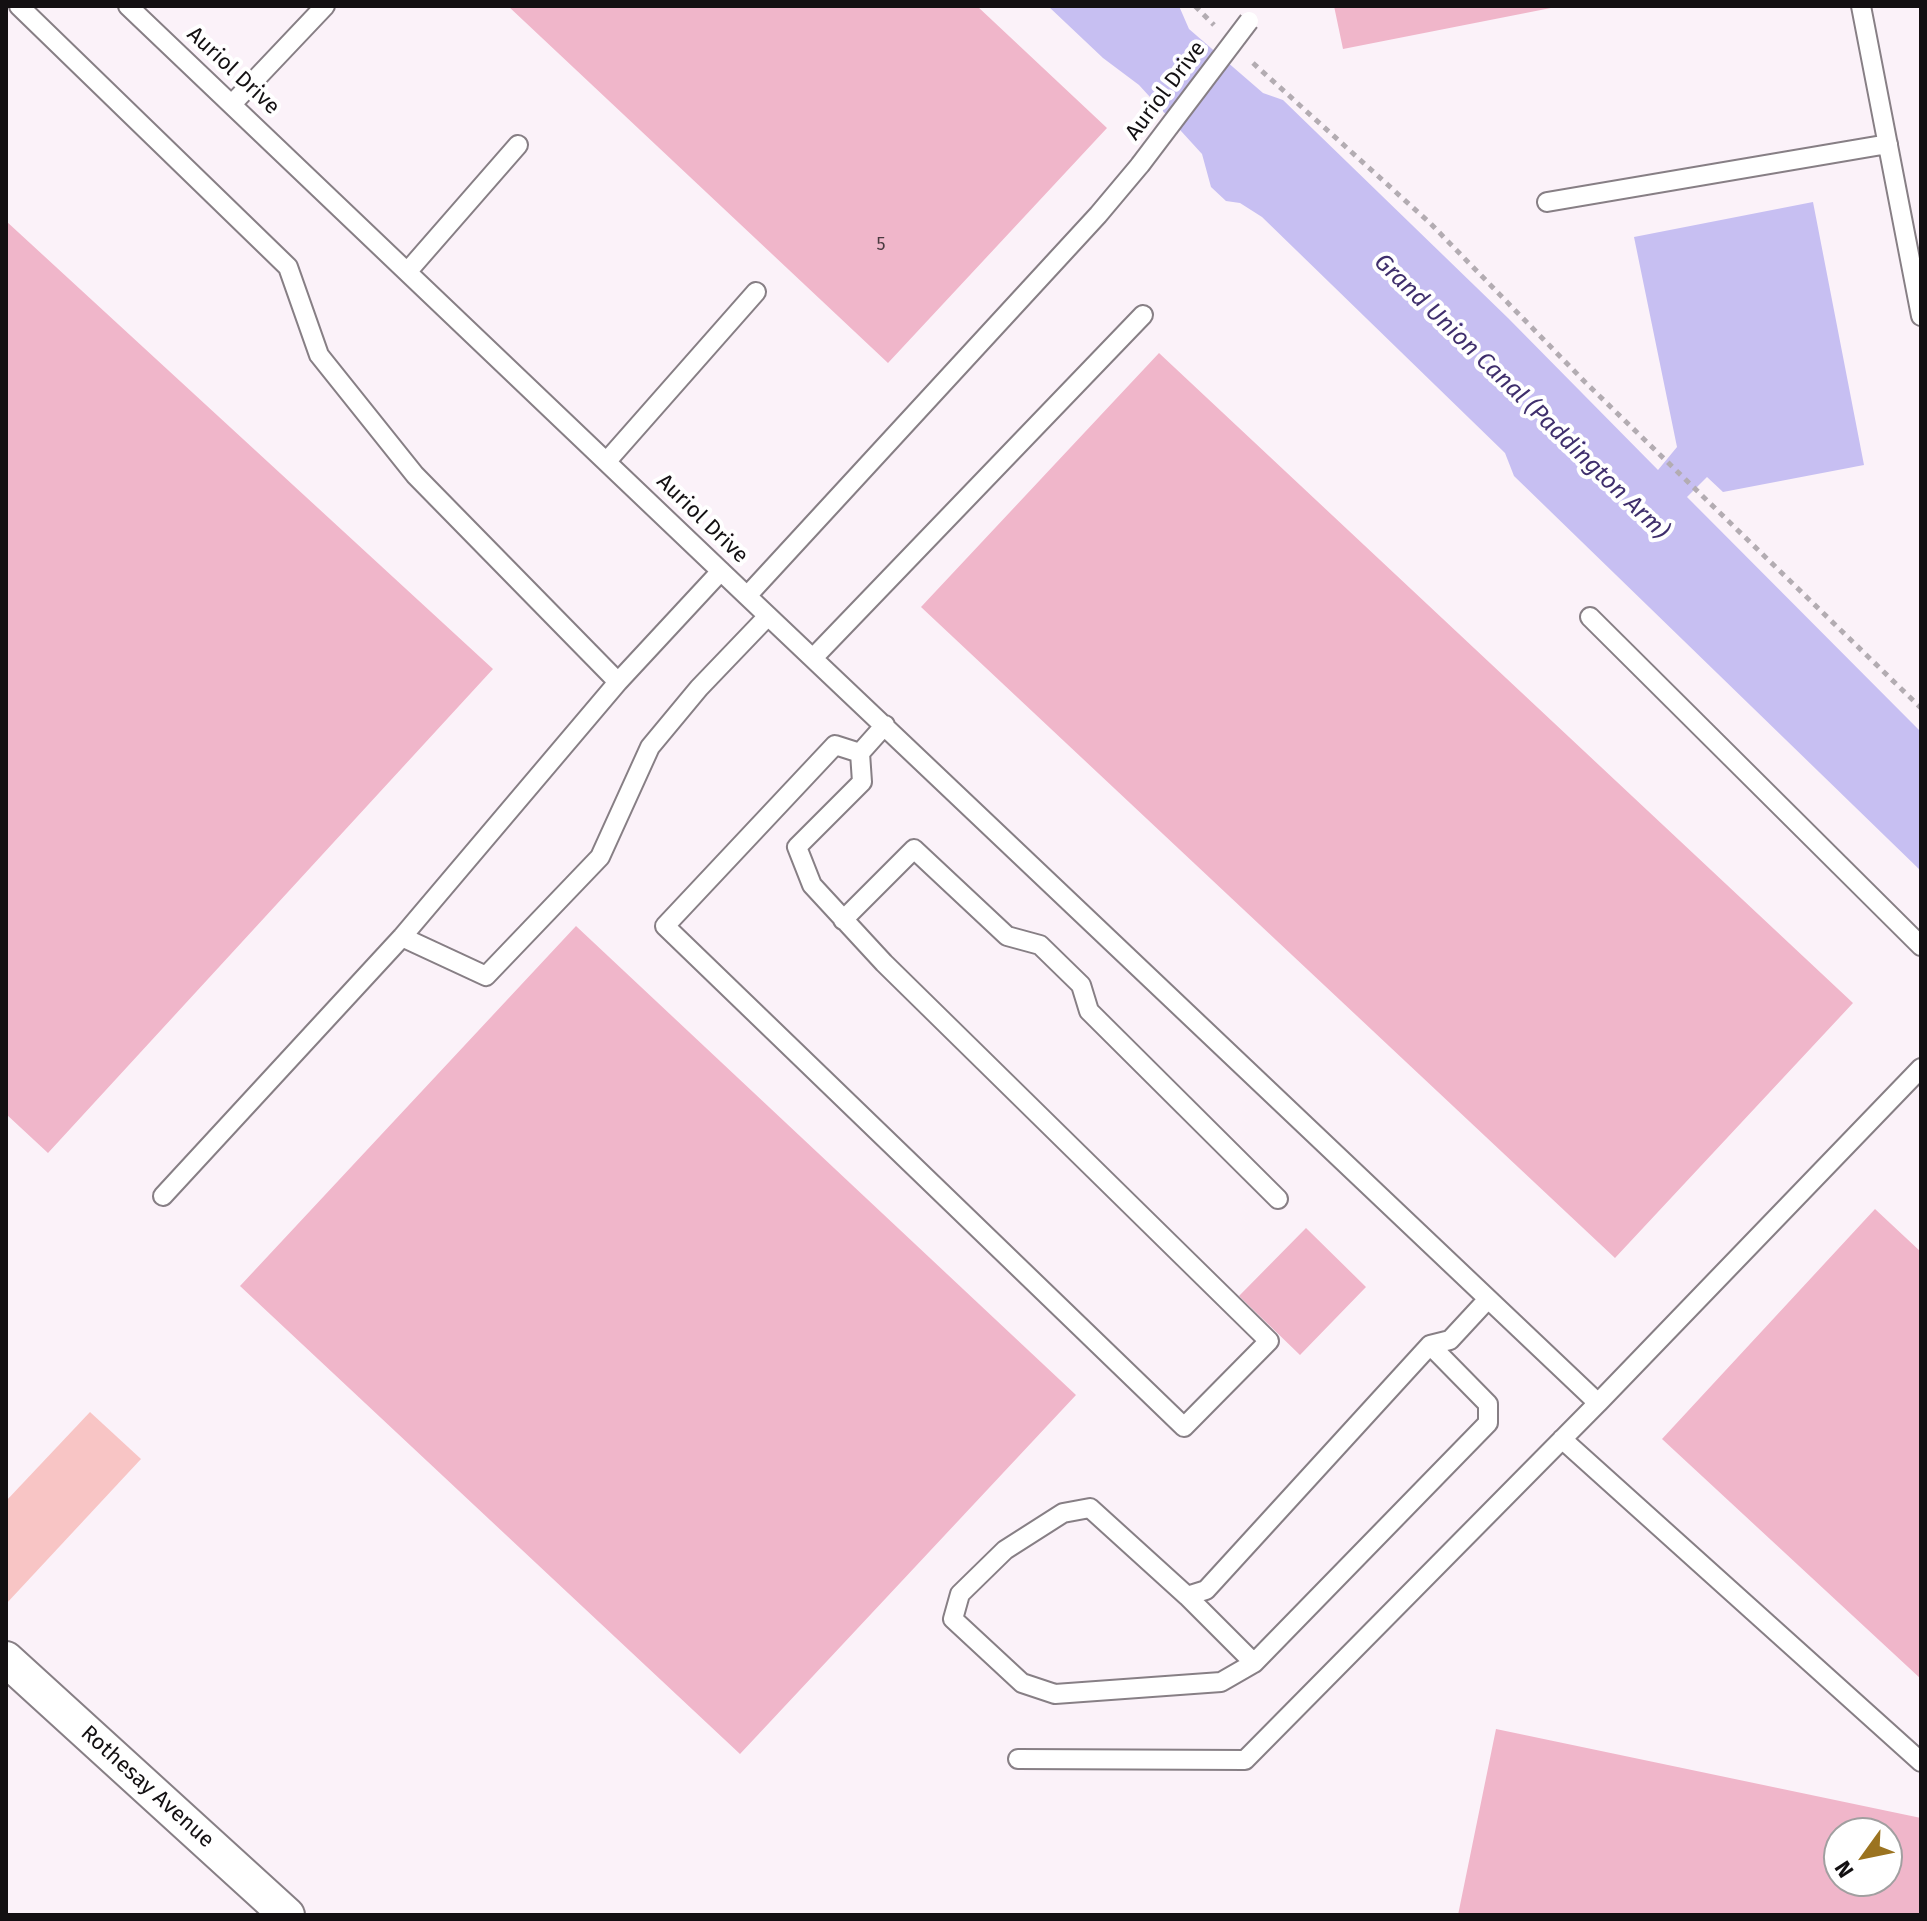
<!DOCTYPE html>
<html>
<head>
<meta charset="utf-8">
<style>
	body { margin:0 }
	#map { position:relative; width:1927px; height:1921px; overflow:hidden; background:#fbf2f9; font-family:"Fira Sans",sans-serif }
	canvas { display:block }
	.frame { position:absolute; inset:0; border:8px solid #131012; pointer-events:none }
	.north { position:absolute; left:1823px; top:1817px; width:80px; height:80px; box-sizing:border-box; background:#fff; border:2px solid #a19fa0; border-radius:50%; rotate:237deg; font-size:22px; font-weight:700; line-height:32px; text-align:center; color:#131012 }
	.north::after { content:''; display:block; margin:auto; width:28px; height:36px; background:#9b7320; clip-path:polygon(50% 0,100% 100%,50% 72%,0 100%) }
</style>
</head>
<body>
<div id="map">
<canvas width="1927" height="1921"></canvas>
<div class="frame"></div>
<div class="north">N</div>
</div>
<script>
const c = document.querySelector('canvas').getContext('2d');
c.lineJoin = 'round';
function fillPath(path, color) { c.fillStyle = color; c.fill(path, 'evenodd'); }
function stroke(path, color, width, dash) { c.strokeStyle = color; c.lineWidth = width; c.lineCap = dash ? 'butt' : 'round'; c.setLineDash(dash || []); c.stroke(path); }
function label(font, color, halo, rows, align = 'center') {
  c.font = font + ' "Fira Sans",sans-serif'; c.lineWidth = 8; c.setLineDash([]); c.textBaseline = 'middle'; c.strokeStyle = halo; c.fillStyle = color; for (const [text, x, y, turn = 0] of rows) {
    c.save(); c.translate(x, y); c.rotate((+turn || 0) * Math.PI / 180); c.textAlign = isNaN(turn) ? turn : align; if (halo) c.strokeText(text, 0, 0); c.fillText(text, 0, 0); c.restore();
  }
}
fillPath(new Path2D(`
	M90,1412L141,1459L6,1604V1501Z`), '#f8c5c5');
fillPath(new Path2D(`
	M1048,6H1179L1189,29L1263,93L1283,100L1508,318L1658,470L1677,447L1634,237L1813,202L1864,465L1723,492L1707,477L1687,497L1921,732V871L1514,476L1505,453L1262,217L1240,203L1226,201L1211,187L1202,154L1139,85L1103,58Z`), '#c7bff2');
fillPath(new Path2D(`
	M508,6H977L1107,128L888,363Z
	M1334,6H1556V7L1343,49Z
	M6,221L493,669L48,1153L6,1114Z
	M1159,353L1853,1003L1615,1258L921,607Z
	M576,926L1076,1395L740,1754L240,1286Z
	M1875,1209L1921,1252V1679L1662,1439Z
	M1306,1228L1366,1287L1300,1355L1239,1296Z
	M1496,1729L1921,1818V1915H1458ZM1839,1833H1887V1881H1839Z`), '#f0b6ca');
const lane = new Path2D(`
	M19,6L288,267L319,355L415,475L618,682
	M128,6L747,596L1098,215L1140,165
	M1861,6L1921,316
	M233,103L325,6
	M1547,202L1888,144
	M408,271L518,145
	M607,461L756,292
	M747,596L1598,1403L1245,1760L1018,1759
	M1590,617L1921,946
	M813,658L1143,315
	M860,753L835,745L665,926L1184,1427L1269,1341L884,963L812,885L797,847L862,782L860,753L885,725
	M843,920L914,849L1007,936L1040,945L1081,985L1089,1011L1278,1199
	M402,937L486,976L600,857L650,747L699,688L768,616
	M163,1196L402,937L618,682L721,571
	M1430,1345L1488,1404V1423L1254,1663L1221,1682L1055,1694L1022,1683L953,1619L960,1594L1005,1550L1063,1513L1090,1508L1187,1596L1206,1590L1430,1345L1450,1340L1488,1299
	M1598,1403L1921,1068
	M1562,1439L1921,1762
	M1187,1596L1254,1663`);
const street = new Path2D(`
	M6,1659L287,1915`);
stroke(lane, '#877f85', 22);
stroke(street, '#877f85', 38);
stroke(new Path2D(`
	M1195,6L1214,25
	M1253,63L1430,223L1585,382L1921,708`), '#b3acb2', 5, [6, 6]);
stroke(lane, '#fff', 18);
stroke(street, '#fff', 34);
const laneBridge = new Path2D(`
	M1140,165L1249,21`);
stroke(laneBridge, '#877f85', 22, []);
stroke(laneBridge, '#fff', 18);
label('18px', '#4a3a40', null, [
	["5",881,245]
]);
label('22px', '#131012', '#fff', [
	["Auriol Drive",233,71,43],
	["Auriol Drive",1166,91,-53],
	["Auriol Drive",702,519,44],
	["Rothesay Avenue",147,1787,42]
]);
label('italic 24px', '#3f2f6c', '#fff', [
	["Grand Union Canal (Paddington Arm)",1521,397,44]
]);
</script>
</body>
</html>
